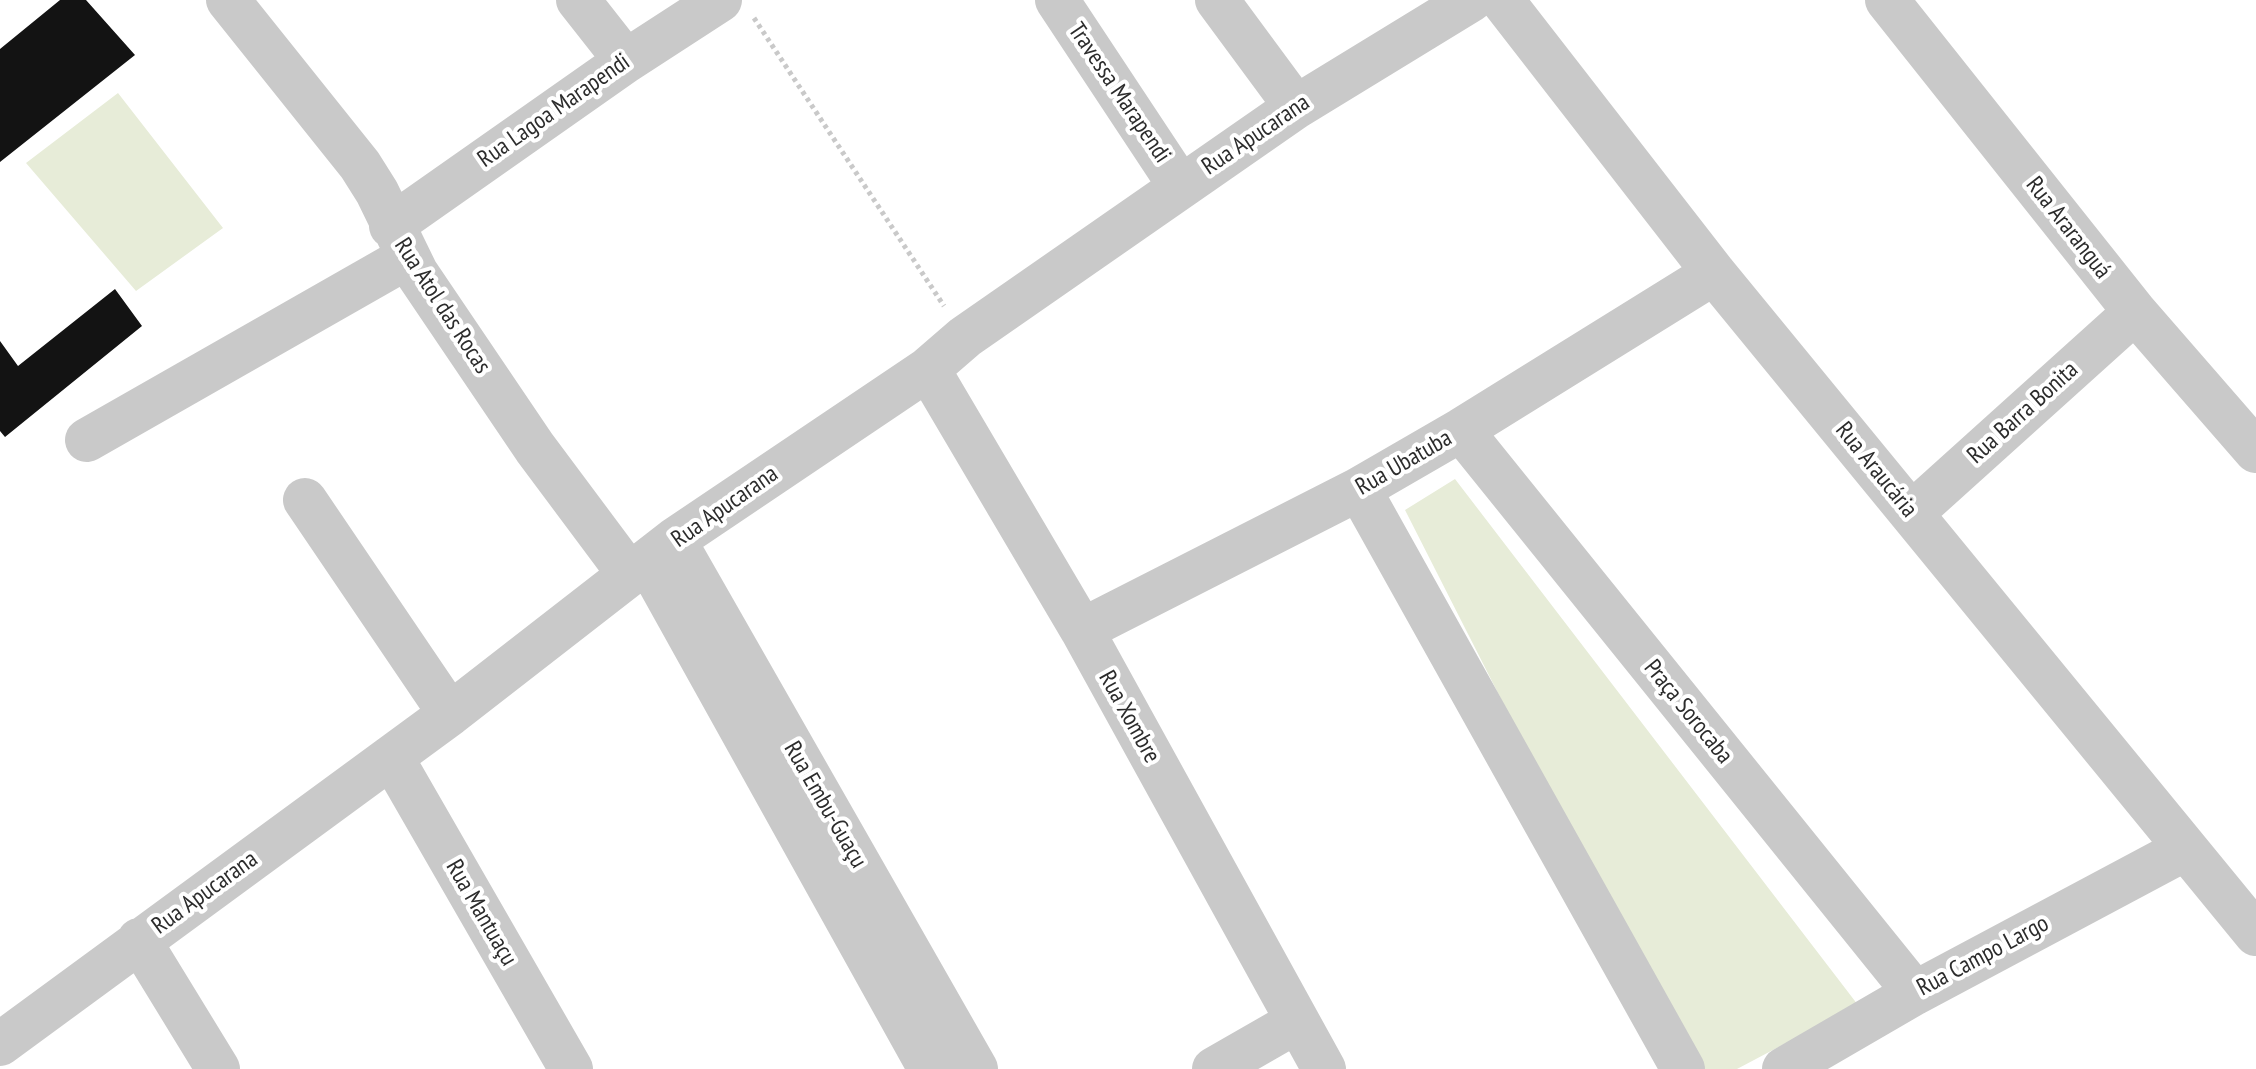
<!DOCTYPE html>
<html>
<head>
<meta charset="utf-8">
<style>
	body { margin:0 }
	canvas { display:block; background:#fff }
</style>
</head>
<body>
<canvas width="2256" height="1069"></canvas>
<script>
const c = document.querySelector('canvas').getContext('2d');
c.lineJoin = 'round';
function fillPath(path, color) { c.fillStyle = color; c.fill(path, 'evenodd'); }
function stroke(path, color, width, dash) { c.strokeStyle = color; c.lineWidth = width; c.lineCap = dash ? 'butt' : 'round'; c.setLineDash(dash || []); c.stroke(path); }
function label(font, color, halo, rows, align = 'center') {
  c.font = font + ' "PT Sans Narrow",sans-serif'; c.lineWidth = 8; c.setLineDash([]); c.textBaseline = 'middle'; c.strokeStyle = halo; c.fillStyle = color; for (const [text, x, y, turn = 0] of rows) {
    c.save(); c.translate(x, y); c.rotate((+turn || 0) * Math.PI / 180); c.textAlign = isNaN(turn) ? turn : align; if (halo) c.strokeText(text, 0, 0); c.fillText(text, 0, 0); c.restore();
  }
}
fillPath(new Path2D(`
	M118,93L223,228L136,291L26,163Z
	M1455,479L1858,1005L1737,1069H1689L1405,510Z`), '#e7ecd8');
fillPath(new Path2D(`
	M60,0H86L135,55L0,162V49Z
	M115,289L142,326L5,437L0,431V341L18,366Z`), '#131313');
stroke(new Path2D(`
	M754,18L944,306`), '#c9c9c9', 5, [4, 4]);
stroke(new Path2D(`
	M228,0L360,165L377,192L416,272L535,448L629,574
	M578,0L626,61
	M1057,0L1180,186
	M1217,0L1296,107
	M1502,0L1714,273L2256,934
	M1887,0L2135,312L2256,451
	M391,226L626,61L720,0
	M928,369L1082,630L1324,1069
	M1461,430L1915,993
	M87,440L408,257
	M1359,489L1683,1069
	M305,500L450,714
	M1912,513L2135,312
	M674,540L976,1069
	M648,562L930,1069
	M1082,630L1359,489L1461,430L1714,273
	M392,758L571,1069
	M139,940L218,1069
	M0,1044L450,714L674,540L928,369L965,337L1296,107L1471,0
	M1214,1069L1296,1022
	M1784,1069L1915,993L2185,849`), '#c9c9c9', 44);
label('24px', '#2c2c2c', '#fff', [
	["Travessa Marapendi",1119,93,56],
	["Rua Lagoa Marapendi",554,111,-35],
	["Rua Apucarana",1256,135,-34],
	["Rua Araranguá",2068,228,52],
	["Rua Atol das Rocas",442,306,57],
	["Rua Barra Bonita",2023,413,-42],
	["Rua Ubatuba",1404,463,-30],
	["Rua Araucária",1876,470,51],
	["Rua Apucarana",725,507,-35],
	["Praça Sorocaba",1688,712,51],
	["Rua Xombre",1129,717,61],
	["Rua Embu-Guaçu",825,805,60],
	["Rua Apucarana",205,893,-36],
	["Rua Mantuaçu",481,913,60],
	["Rua Campo Largo",1983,956,-28]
]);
</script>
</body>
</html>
